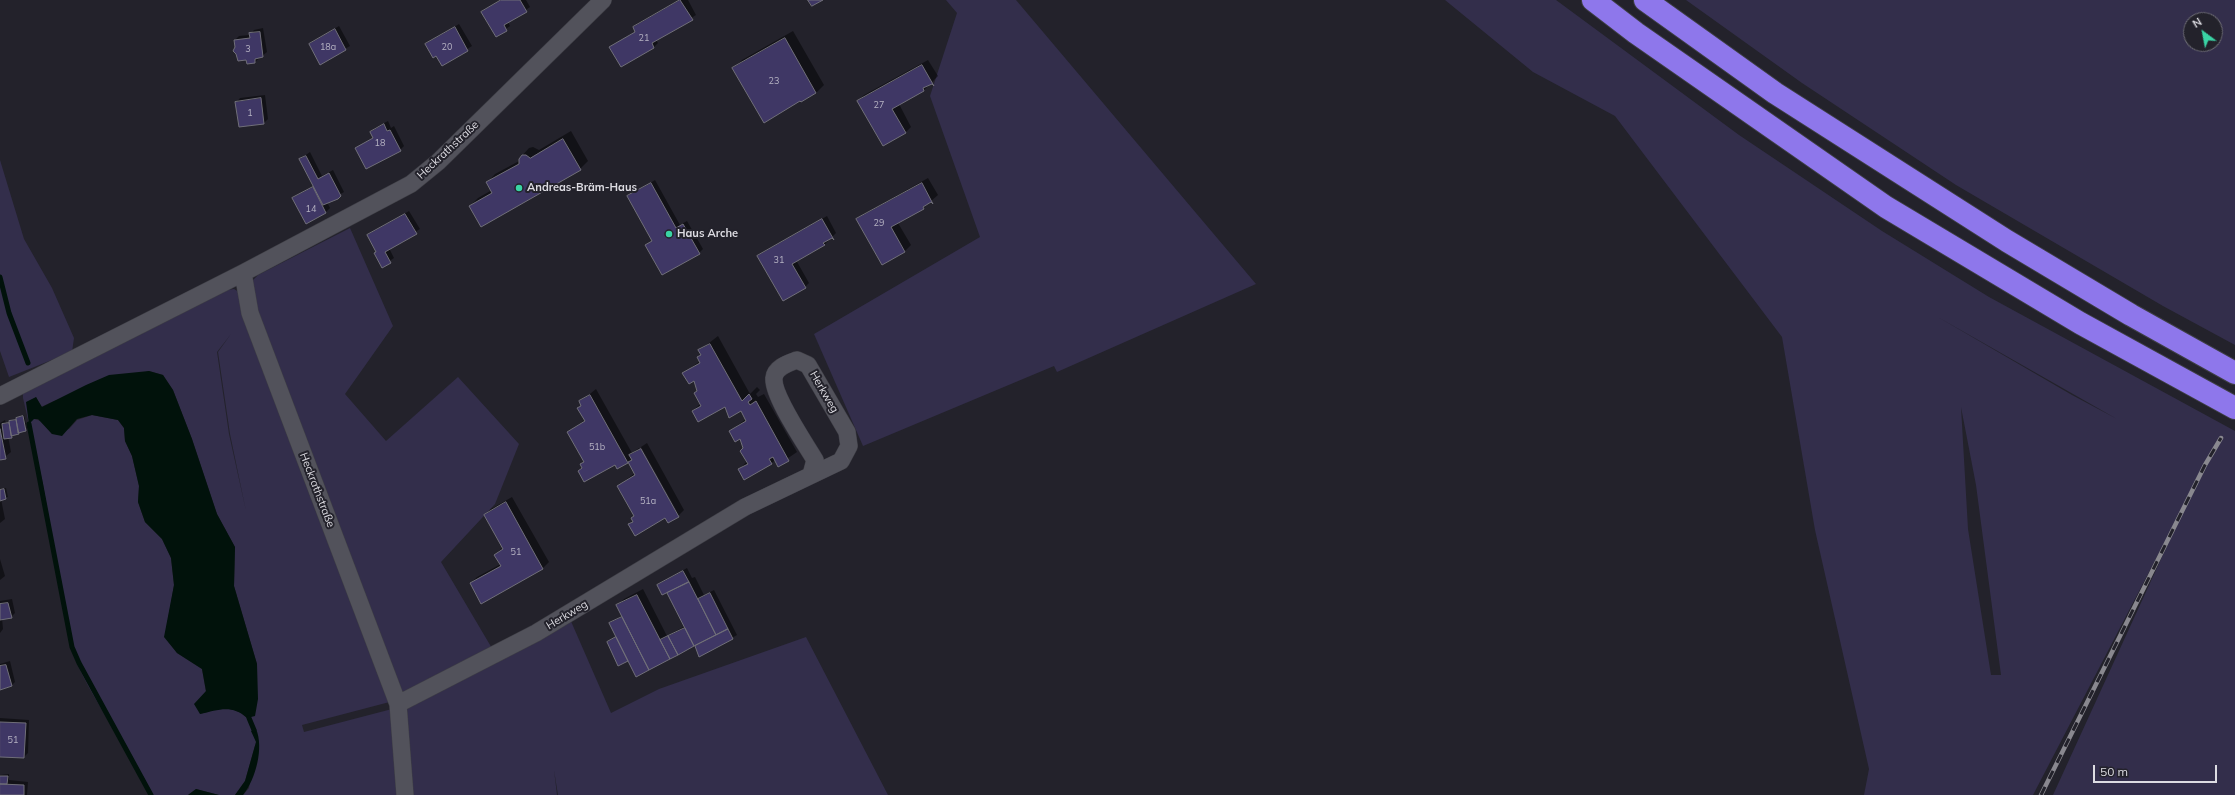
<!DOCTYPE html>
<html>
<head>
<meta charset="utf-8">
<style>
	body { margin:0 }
	#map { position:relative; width:2235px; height:795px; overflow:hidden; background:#23222b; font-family:Mulish,sans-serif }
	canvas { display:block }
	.north { position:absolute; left:2183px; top:12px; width:40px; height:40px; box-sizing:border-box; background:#23222b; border:1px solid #6d6c74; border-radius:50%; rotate:328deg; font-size:11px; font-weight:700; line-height:16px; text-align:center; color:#dddce2 }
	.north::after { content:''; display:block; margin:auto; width:14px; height:18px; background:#3ad4a5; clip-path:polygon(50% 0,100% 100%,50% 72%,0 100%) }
	.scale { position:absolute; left:2093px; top:765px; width:124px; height:18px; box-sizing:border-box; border:2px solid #dddce2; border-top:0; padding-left:5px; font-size:12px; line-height:14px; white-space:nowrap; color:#dddce2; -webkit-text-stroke:3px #23222b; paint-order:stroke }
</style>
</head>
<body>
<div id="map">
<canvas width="2235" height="795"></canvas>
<div class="north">N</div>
<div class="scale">50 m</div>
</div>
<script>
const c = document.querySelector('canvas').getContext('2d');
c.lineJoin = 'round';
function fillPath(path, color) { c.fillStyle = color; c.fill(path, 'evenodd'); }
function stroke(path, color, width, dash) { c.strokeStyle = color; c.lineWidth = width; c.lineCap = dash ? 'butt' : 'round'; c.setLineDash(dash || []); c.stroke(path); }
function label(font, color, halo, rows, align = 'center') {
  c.font = font + ' Mulish,sans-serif'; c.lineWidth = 4; c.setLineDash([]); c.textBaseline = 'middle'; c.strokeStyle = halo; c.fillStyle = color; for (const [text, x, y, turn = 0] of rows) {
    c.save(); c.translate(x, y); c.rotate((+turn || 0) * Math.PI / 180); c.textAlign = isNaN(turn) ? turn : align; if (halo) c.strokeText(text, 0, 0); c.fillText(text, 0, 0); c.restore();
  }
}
fillPath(new Path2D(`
	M946,0H1016L1256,284L1057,372L1054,366L863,446L814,334L980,237L930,96L957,13Z
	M1445,0H1556L1739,135L1882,231L1989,297L2235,431V795H2053L2199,476L2033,795H1864L1869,769L1815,530L1782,337L1615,116L1533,72ZM1936,316L2117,419L2072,395ZM1961,407L1976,485L2001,675H1991L1968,529Z
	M1686,0H2235V345L2163,306L1956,185L1802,83ZM2191,20H2215V44H2191Z
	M0,160L24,239L52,288L74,338L72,352L9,377L0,351Z
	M350,228L393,326L345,394L386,441L458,377L519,444L495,504L441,562L493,650L401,699L302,725L304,732L392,709L401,795H243L249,788L256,742L245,781L235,795H219L196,789L188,795H153C128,745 90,700 70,647L43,484L23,398V389L222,291L234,289L239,292L252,287L253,280L258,275ZM231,334L218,352L230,434L246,511L229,434L217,352ZM149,371L163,375L173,390L192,439L217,514L235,547L234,586L257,664L247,718C232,704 218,709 200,714L206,692L202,669L177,653L165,637L174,585L171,558L162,539L145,522L138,502L139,486L132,456L125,441L124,428L118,420L92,415L77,420L69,429L52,434L41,421L34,419L36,397L41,407L54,401Z
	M570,619L611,713L659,689L806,637L888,795H558L554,770L557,795H413L406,708Z`), '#332e4b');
fillPath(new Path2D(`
	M149,371L163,375L173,390L192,439L217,514L235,547L234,586L257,664L258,699L255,716L247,718C232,704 218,710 200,714L194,704L206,691L202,669L177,653L164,637L174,585L171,558L162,539L145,522L138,502L139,486L132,456L125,441L124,428L118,420L92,415L77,419L62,436L52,434L38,419H34L29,424L26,402L36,397L42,407L86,385L109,375Z
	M256,729C264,747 256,779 243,795H235L245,781L256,742L251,731Z
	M196,789L219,795H188Z`), '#01120b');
fillPath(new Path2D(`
	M500,0H526L530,7L508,22L510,26L496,36L483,12Z
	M679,0H688L696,15L656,40L658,43L654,47L621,65L610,47L636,31L634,27L638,23Z
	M459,24L472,46L442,65L437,55L426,44Z
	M339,26L350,46L320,63L310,44Z
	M263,28L267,52L255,62L247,59L237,48L235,40L239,36L250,35L254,30Z
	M793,31L824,85L816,93L783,109L734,68L742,60Z
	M928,60L938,76L924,90L899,104L911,127L905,133L858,101L864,95Z
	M265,95L268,119L264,123L237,102L240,98Z
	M388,121L391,128L394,126L404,146L400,150L356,148L374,137L371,132L375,128Z
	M571,131L588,161L580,169L470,206L478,198L492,190L487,183L495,174L521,160V157L529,148L533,147L539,150Z
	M310,152L322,176L333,170L344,192L327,202L330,208L326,212L306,223L294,198L314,186L300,159Z
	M928,178L938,195L923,208L898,223L911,245L905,251L883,263L858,220L864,214Z
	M655,180L680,225L687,221L703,249L699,253L646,246L653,240L628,197Z
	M409,211L420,229L389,248L394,258L382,266L377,251L368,236Z
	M827,216L836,233L824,245L796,260L809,283L805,287L758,256Z
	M718,336L750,394L757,387L760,390L756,394L758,397L764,394L797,452L778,465L775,460L771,464L740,469L747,461L741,437L730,431L746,419L741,410L726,406L693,411L701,403L695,393L698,390L695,380L684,373L700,361L698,357L701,353L700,350Z
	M596,389L632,453L639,448L679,515L668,522L665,517L630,525L635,515L618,486L635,473L629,462L618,468L615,463L579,471L584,461L568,432L585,420L578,408L582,405L580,402Z
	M24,415L27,428L8,436L11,452L0,461V423L5,420L6,423L10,422Z
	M647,443L684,510L679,515L641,447Z
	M6,488L8,497L1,499L5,519L0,523V489Z
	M512,497L549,562L543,568L482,602L471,583L477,577L501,564L495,555L503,547L485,515L491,509Z
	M0,559L5,576L0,580Z
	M687,568L692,578L695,577L704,595L714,590L737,635L700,656L696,646L698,643L636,675L610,623L623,615L618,605L624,599L643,589L667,636L671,634L685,626L668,593L671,590L658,585Z
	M12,599L15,613L11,617L2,618L3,629L0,633V601Z
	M10,661L15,682L11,686L0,689V664Z
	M0,718L29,720L28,753L24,757L0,756Z
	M9,774V780L28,782L27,795H0V775Z`), '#0007');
stroke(new Path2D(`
	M0,277L9,313L28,363
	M29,424L72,647L79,663L151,795
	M249,718L254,730`), '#01120b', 5);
const building = new Path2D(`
	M501,0H520L527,12L504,25L507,31L496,37L481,12Z
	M680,0L693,20L652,43L654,48L621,67L609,47L635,32L633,27Z
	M808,0H823L812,6Z
	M455,27L468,51L442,66L436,56L433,58L425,44Z
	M335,29L346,50L320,65L309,44Z
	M260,32L263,57L255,59V63L247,64L246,60L238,61L236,54L233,51L235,47L234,40L250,38L249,33Z
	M785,38L816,93L801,102L800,101L764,123L732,68Z
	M922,65L934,86L932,84L923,88L924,91L892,109L906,133L883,146L857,101Z
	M261,98L264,124L239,127L235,102Z
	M384,124L387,131L390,130L401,151L366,169L355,148L373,138L370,132Z
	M563,139L581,170L481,227L469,206L492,193L486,182L519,164V159L522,155H526L530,158Z
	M306,156L318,179L329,173L341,196L338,199L323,205L299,159Z
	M651,183L676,228L683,224L700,254L662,275L645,245L652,241L627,196Z
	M922,183L933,204L931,202L923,207L924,209L891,227L905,252L882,265L856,219Z
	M313,187L326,213L306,224L292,198Z
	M405,214L417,234L385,252L391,263L382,268L374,253L376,252L367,235Z
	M822,219L834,240L832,238L823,243L825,245L792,264L806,288L783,301L757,256Z
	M710,344L742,401L749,394L752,399L748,402L750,405L756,401L789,461L778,467L773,457L769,459L772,464L744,480L738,469L748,464L740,451L743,448L740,439L735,442L729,431L746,421L741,411L729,418L725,407L698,422L692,411L701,406L694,393L697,391L694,381L689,384L682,373L700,363L697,357L701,355L698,350Z
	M590,395L628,463L617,469L615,465L584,482L578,471L582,468L580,464L584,462L567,432L585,421L577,408L581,406L579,401Z
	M23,416L26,431L18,433L16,418Z
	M16,420L19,434L11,436L9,421Z
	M9,423L12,438L4,439L2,424Z
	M0,429L6,459L0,460Z
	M641,449L679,517L668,523L665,518L635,536L628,524L633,522L631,518L634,516L617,486L635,475L628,462L632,460L629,455Z
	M4,489L6,499L0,501V490Z
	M506,502L543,569L481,604L470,583L501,566L494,555L503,549L484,515Z
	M683,571L689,582L662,595L657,585Z
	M689,582L716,635L694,646L667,593Z
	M710,593L728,629L716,635L698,599Z
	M637,595L670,659L649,670L616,605Z
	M8,603L12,618L0,620V604Z
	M622,617L649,670L636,677L609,623Z
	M685,628L694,646L678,655L668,636Z
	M728,629L733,639L699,657L695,646Z
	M668,636L678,655L670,659L660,640Z
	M616,637L628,661L618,666L607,642Z
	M6,665L12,686L0,690V666Z
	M0,722L26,723L24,758L0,757Z
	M0,776H8L7,784H0Z
	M0,784L24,785V795H0Z`);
fillPath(building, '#3f3765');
stroke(building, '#706f79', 1);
const minor = new Path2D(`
	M243,273L250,313L398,704L405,795
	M0,396L243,273L411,184L438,162L603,0
	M398,704L536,633L745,507L841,461L849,446L847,432L808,365L797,360C789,363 775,367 774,378C772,395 805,443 815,460L811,475`);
const motorway = new Path2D(`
	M1593,0L1636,33L1886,207L2080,323L2235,408
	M1645,0L1775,93L2007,241L2131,315L2235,373`);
stroke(minor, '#3e3e45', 18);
stroke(motorway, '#3e3e45', 24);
stroke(minor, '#52525b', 17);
stroke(motorway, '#8e77eb', 22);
const rail = new Path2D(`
	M2041,795L2205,465L2221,438`);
stroke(rail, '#89888f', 4.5);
stroke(rail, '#23222b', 3, [9]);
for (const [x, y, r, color] of [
	[519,188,4,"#3ad4a5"],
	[669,234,4,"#3ad4a5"]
]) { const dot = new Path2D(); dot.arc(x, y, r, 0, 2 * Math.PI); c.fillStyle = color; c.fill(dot); stroke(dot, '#23222b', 1.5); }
label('9px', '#b6b3c3', null, [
	["21",644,38],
	["18a",328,47],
	["20",447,47],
	["3",248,49],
	["23",774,81],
	["27",879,105],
	["1",250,113],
	["18",380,143],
	["14",311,209],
	["29",879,223],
	["31",779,260],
	["51b",597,447],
	["51a",648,501],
	["51",516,552],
	["51",13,740]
]);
label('11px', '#dddce2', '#23222b', [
	["Heckrathstraße",448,150,-43],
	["Herkweg",824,392,60],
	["Heckrathstraße",317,490,69],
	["Herkweg",567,615,-31]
]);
label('bold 11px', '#dddce2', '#23222b', [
	["Andreas-Bräm-Haus",527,188],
	["Haus Arche",677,234]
], 'left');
</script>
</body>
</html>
